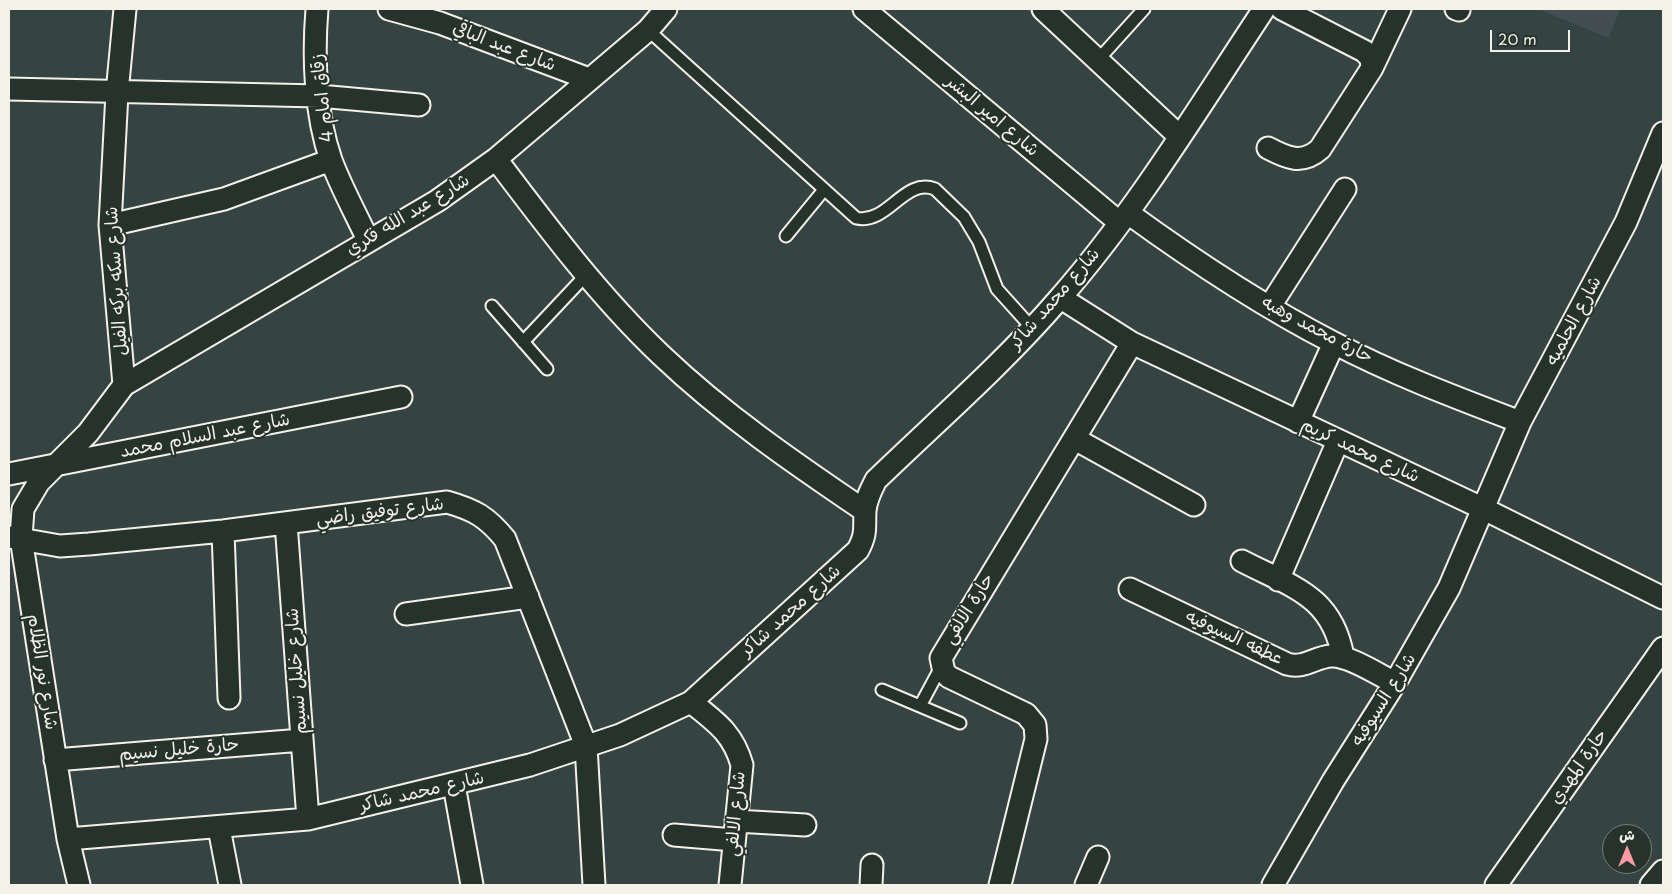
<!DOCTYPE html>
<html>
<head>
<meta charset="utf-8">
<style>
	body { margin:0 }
	#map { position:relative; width:1672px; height:894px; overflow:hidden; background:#364343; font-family:"Playpen Sans","Playpen Sans Arabic",sans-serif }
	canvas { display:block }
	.frame { position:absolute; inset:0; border:10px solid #f4f1e8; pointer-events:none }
	.north { position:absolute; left:1602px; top:824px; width:50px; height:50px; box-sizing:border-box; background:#26332d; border:1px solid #787f78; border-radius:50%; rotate:0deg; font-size:14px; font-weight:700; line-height:20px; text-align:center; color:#f4f1e8 }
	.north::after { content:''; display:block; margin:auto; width:18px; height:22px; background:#ff9aa2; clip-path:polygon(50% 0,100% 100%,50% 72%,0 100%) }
	.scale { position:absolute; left:1490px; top:30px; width:80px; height:22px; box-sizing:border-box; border:2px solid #f4f1e8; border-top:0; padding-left:6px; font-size:15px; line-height:18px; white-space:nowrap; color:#f4f1e8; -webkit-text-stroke:4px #26332d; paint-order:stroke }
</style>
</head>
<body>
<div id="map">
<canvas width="1672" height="894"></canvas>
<div class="frame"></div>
<div class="north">ش</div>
<div class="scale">20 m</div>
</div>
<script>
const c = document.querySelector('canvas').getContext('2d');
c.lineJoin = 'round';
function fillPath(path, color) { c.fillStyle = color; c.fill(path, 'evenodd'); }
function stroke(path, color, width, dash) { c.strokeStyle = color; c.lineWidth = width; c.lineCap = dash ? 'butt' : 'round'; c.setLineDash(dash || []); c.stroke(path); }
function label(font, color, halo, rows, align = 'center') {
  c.font = font + ' "Playpen Sans","Playpen Sans Arabic",sans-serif'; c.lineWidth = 4; c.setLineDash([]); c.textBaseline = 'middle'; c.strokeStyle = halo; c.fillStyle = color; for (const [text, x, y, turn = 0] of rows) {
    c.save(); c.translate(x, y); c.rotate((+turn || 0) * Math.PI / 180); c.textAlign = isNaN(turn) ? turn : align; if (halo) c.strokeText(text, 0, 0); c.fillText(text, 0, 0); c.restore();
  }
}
fillPath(new Path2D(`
	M1538,9H1620L1609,38Z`), '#424e52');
const lane = new Path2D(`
	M648,30L856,218C888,225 904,177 935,189L964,217L979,242L997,289L1033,329
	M1098,60L1144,9
	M786,236L823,191
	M492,306L547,369
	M523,342L586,275
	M882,690L960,723
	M920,706L942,665`);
const street = new Path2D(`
	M317,9C313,57 315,114 331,160C341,187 356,214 368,240
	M389,9L440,23L589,79
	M864,9L1120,223
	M1043,9L1179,136
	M1456,9L1459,10
	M1372,68L1400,9
	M9,89L319,96L419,105
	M1268,148C1287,158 1302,165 1320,149L1372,68L1371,58L1364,51L1282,9
	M496,159C548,228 599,296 661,355C724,415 794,463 865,511
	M1128,213C1194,261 1262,306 1334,343C1393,374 1457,398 1520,422
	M110,225L224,199L331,160
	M1061,298L1132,343L1482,508L1663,598
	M1270,306L1345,189
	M124,385L437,201L496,159L648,30L666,9
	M1298,422L1334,343
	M1075,439L1194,505
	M9,474L401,397
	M286,523L308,819
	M223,531L229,698
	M9,537L60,546L89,544L223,531L447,502C475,510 487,517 505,539L586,746L594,885
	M1242,561C1292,587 1332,595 1343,657
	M1278,580L1338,441
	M1130,589L1287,664C1304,669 1315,657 1331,656C1349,655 1379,675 1395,683
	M406,614L528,597
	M691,702C716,722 733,733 742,765L730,885
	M55,760L302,740
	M454,785L472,885
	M736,821L805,825
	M219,828L230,885
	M674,835L734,840
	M68,839L308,819L530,765L620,735L691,702L858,550C867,533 864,528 865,511C866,499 871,490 876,480C937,421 1003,364 1059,299C1137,210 1199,107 1264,9
	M79,885L68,839L21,538L23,509L39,482L88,433L124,385L110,225L117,93L125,9
	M871,885L872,865
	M1000,885L1036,739L1035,725L1026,714L949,677L944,672L941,658L1132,343
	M1086,885L1098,857
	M1273,885L1333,781L1395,683L1449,588L1520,422L1626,222L1663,133
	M1496,885L1663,648
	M1651,885L1663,871`);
stroke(lane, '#f4f1e8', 15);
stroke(street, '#f4f1e8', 25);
stroke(lane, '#26332d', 11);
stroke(street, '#26332d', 21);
label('18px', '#f4f1e8', '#26332d', [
	["شارع عبد الباقي",504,47,21],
	["زقاق امام 4",323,98,-97],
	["شارع امير البشر",992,116,40],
	["شارع عبد الله فكري",408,215,-31],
	["شارع سكه بركه الفيل",117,281,-94],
	["شارع محمد شاكر",1055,299,-49],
	["شارع الحلميه",1574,321,-62],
	["حارة محمد وهبه",1317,330,28],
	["شارع عبد السلام محمد",205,436,-11],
	["شارع محمد كريم",1360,451,25],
	["شارع توفيق راضي",380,512,-7],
	["حارة الالفي",969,609,-58],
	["شارع محمد شاكر",791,611,-42],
	["عطفه السيوفيه",1234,638,25],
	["شارع خليل نسيم",297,671,-94],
	["شارع نور الظلام",42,672,81],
	["شارع السيوفيه",1384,700,-58],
	["حارة خليل نسيم",179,750,-5],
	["حارة المهدي",1579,767,-55],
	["شارع محمد شاكر",422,792,-13],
	["شارع الالفي",736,814,-85]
]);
</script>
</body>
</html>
